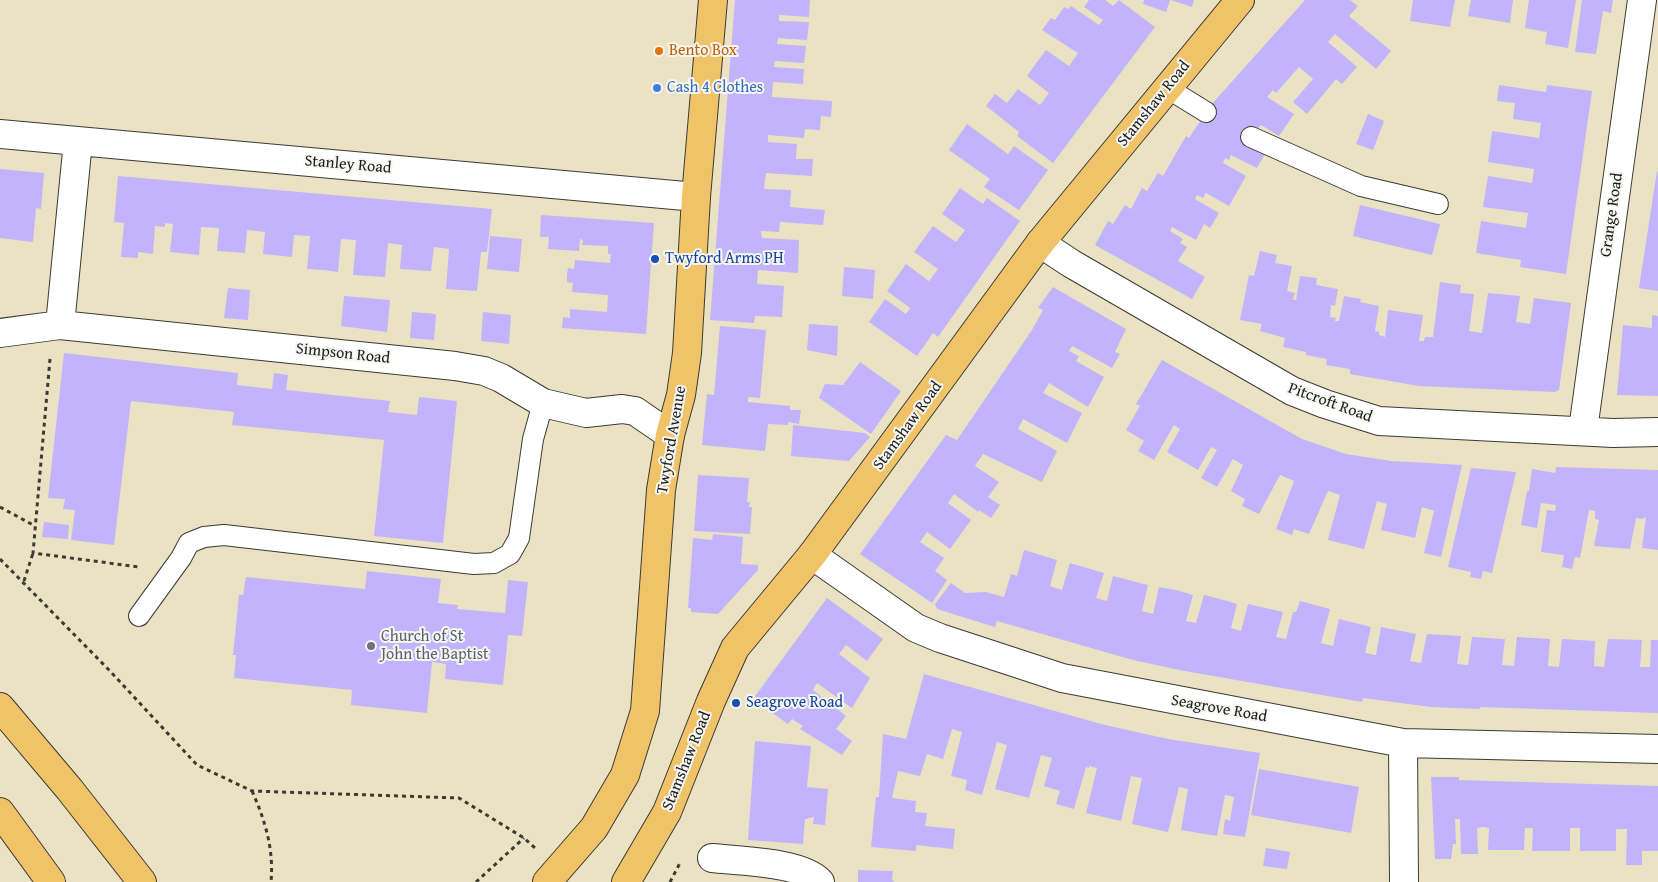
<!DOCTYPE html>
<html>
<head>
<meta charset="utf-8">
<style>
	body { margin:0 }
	canvas { display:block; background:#eae2c2 }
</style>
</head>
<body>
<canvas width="1658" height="882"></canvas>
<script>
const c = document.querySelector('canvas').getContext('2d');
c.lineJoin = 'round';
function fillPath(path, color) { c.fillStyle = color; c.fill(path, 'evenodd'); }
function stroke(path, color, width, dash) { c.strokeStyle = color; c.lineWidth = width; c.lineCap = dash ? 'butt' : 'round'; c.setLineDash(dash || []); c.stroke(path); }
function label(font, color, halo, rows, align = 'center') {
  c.font = font + ' "Gentium Book Plus",serif'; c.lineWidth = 4; c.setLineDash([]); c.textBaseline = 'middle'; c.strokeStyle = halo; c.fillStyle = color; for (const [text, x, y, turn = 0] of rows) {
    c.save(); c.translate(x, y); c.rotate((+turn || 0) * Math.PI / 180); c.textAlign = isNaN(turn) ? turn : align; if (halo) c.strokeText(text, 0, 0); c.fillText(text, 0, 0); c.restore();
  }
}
fillPath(new Path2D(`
	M735,0H810L809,17L779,15V21L809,22L807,40L778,38L777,44L806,46L804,63L775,61L774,67L804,69L803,84L773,82L772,97L832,101L831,117L821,116L820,130L805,129L804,138L768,135V142L797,144L796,159H813L812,176L766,173L764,189L791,190L790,207L825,210L823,225L780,222L779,232L761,231L762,238L799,240L798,273L758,270L757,284L784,286L782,317L755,316L754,323L710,320Z
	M1089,0H1105L1113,6L1119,0L1155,27L1053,163L1017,136L1019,132L986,106L995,94L1007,103L1018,89L1040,105L1049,93L1027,76L1037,62L1046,50L1069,66L1078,53L1042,30L1051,18L1055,20L1064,7L1068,9L1071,6L1099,25L1103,20L1084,7Z
	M1144,0H1170L1166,12L1143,4Z
	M1171,0H1194L1192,7Z
	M1305,0H1350L1358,6L1349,16L1391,51L1376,69L1335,34L1328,42L1357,67L1342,84L1336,79L1307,114L1293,102L1313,79L1299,67L1276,93L1273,90L1267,97L1294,114L1279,136L1261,125L1255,131L1265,154L1257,168L1231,155L1229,160L1225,158L1223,163L1246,176L1229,206L1206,193L1203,198L1197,195L1195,199L1219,213L1210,228L1204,224L1196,240L1172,227L1170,231L1183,239L1180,243L1187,247L1178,261L1205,277L1192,299L1095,245L1108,221L1113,224L1125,205L1131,209L1142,188L1147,191L1158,173L1163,176L1186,136L1189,138L1210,106Z
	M1413,0H1455L1450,27L1410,21Z
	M1471,0H1513L1510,23L1468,16Z
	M1529,0H1576L1568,48L1545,44L1547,32L1525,28Z
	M1582,0H1613L1611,13L1603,11L1596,54L1575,52Z
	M1499,85L1546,92L1547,85L1592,91L1566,274L1520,267L1521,260L1476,253L1481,221L1526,228L1528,213L1483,207L1488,176L1532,183L1534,169L1488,162L1492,131L1539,138L1541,123L1513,119L1515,103L1497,101Z
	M1368,114L1384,121L1373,150L1356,144Z
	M967,124L1008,154L1014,146L1048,170L1019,210L984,187L990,179L949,150Z
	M0,169L44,173L41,209L36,208L33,242L0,238Z
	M1657,171L1658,172V291L1639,288Z
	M118,176L492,209L487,252H481L477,291L446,289L449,249L434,247L431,271L400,269L402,245L388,243L385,277L353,275L356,240L341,239L338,272L323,270L307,269L310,236L294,235L292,257L263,254L265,232L247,230L245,253L217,251L219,228L201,227L199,255L170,252L173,224L165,223V227L155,226L153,254L138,252V258L121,257L124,223L114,222Z
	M960,188L983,204L987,198L1020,221L938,337L933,333L917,356L869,322L885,299L906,314L910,308L887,291L906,264L929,281L938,269L914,252L933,226L956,242L965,230L942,214Z
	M1360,205L1440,224L1432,255L1353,236Z
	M541,215L654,223L646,334L562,328L563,317L570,318V309L607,312L608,295L572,292L573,283L567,282V275L568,268L574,269L575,260L610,263L611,254H608V246L582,245L583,240L580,239L579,251L548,249L549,237H540Z
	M490,236L522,239L519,272L487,269Z
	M1260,251L1277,255L1275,263L1292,266L1287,291L1295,293L1293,300H1296L1300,276L1317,278L1316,285L1338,289L1335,306L1331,305L1330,317L1336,318L1335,321H1339L1344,296L1361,299L1360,302L1379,306L1375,331L1379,332V335L1385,337L1388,310L1423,315L1419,341H1424L1425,337H1433L1440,282L1461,285L1460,293L1474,294L1469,331L1482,333L1488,293L1520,296L1516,322L1524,323L1530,324L1534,298L1571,303L1559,390L1555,392L1419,386L1350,374V369L1326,365L1327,359L1306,355V352L1283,347L1285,338L1260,331L1262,324L1240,320L1249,275L1254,276Z
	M844,267L875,270L873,299L842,296Z
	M1053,287L1126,329L1115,352L1120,354L1112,368L1072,346L1069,351L1079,356L1076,361L1104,377L1088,407L1049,383L1043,393L1082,413L1067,443L1023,419L1018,429L1057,451L1042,482L983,454L975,466L999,482L988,497L1000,505L991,518L979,510L978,512L954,494L948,503L971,520L950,549L927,532L920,542L944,558L935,571L947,580L932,603L860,554L946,435L957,440L1032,330L1043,310L1038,308Z
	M228,288L250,290L248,320L224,318Z
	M344,296L390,300L387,332L341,326Z
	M412,312L436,314L434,340L410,338Z
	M483,312L511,315L509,344L481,341Z
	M1652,315L1658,316V396L1617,395L1623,325L1652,328Z
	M809,324L838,326L837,356L807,350Z
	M720,326L766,330L760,398L748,397V402L790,406V410H801L799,424L788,422V425L768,424L765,451L702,445L707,394L714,395Z
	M64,353L238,373L237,385L272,389L274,373L288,375L286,390L390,401L388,412L417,415L419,397L457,401L443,543L374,536L384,440L232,425L234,412L131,401L114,545L71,540L75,510L63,509L65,499L48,498Z
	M1162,360L1302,439L1346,454L1391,461L1462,465L1441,557L1424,553L1434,511L1422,507L1415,538L1381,530L1387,504L1377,501L1364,549L1328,540L1340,495L1328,491L1309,534L1294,529L1292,535L1276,529L1294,481L1280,475L1259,514L1242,506L1245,499L1231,491L1243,465L1233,459L1217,487L1201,478L1217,450L1211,447L1198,470L1167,452L1180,429L1174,425L1154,460L1138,451L1144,441L1126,430L1140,406L1136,404Z
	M860,362L901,391L871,434L819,398L825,384L843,385Z
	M793,425L865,433L870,437L849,461L791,456Z
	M1556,467L1658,470V550L1642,548L1646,517L1642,519L1636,518L1630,549L1594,546L1599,520L1595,519V511L1589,510L1580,558L1575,557L1572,569L1562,567L1564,555L1541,552L1547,510L1555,511L1556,505L1541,503L1537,528L1521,525L1527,491H1529L1532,469L1555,473Z
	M1471,468L1516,472L1492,573L1483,571L1481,579L1470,577L1471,572L1448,567Z
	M698,475L749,478L747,502H750L749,507H752L750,534L694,531Z
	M44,522L69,525L68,539L42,537Z
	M713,534L743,537L741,564L758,565V570L718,614L691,612V608H688L693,538L712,540Z
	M1024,550L1057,560L1050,586L1062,590L1070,563L1104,573L1096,598L1107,601L1113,576L1148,585L1142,611L1153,614L1159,587L1176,590L1193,595L1186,621L1196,623L1204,595L1220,599L1237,604L1231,628L1241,631L1248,604L1283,612L1276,637L1286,639L1293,612H1296L1300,601L1330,609L1321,643L1333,646L1339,619L1371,627L1365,653L1376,655L1381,627L1416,634L1410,661L1421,663L1427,634L1461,636L1457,664L1468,665L1472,637L1505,639L1502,665L1514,666L1517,637L1550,639L1548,666L1559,667L1562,639L1595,641L1594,666L1604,667L1608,639L1642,640L1640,667H1650L1651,640H1658V713L1481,707L1479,709L1431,707L1363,698L1362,702L1179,670L1133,660L997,621L995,627L937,609L935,604L951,583L965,593L986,592L1004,597L1011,574L1017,576Z
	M367,571L441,579L438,603L458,605L457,609L505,613L508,580L528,582L522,636L508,635L503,685L445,679L446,664L432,662L427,713L351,705L352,690L234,678L236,655H233L239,595H243L246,577L365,589Z
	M827,598L883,639L867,661L846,645L839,654L870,678L852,708L817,683L813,690L846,716L836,729L852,741L842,755L800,729L803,726L792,719L788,724L753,699Z
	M924,674L1101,724L1168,739L1260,753L1245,837L1223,834L1225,819L1230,821L1234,797L1225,795L1217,836L1181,830L1188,789L1179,787L1168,832L1132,824L1142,778L1131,776L1121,821L1086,813L1097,768L1089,766V768L1086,767L1074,809L1056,804L1060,791L1044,786L1052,758L1041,755L1029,798L995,789L1007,745L997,742L982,795L965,790L967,780L951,776L962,732L952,729L943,759L927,754L920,776L898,771L892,798L916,801L915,812L927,813L925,826L955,829L953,849L916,845V851L871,847L876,797H879L883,734L906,739Z
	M755,741L811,746L807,787L828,789L825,825L813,824L814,817L805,819L803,844L748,840Z
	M1259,769L1359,787L1351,833L1251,815Z
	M1431,777H1459V780L1658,786V851H1642V865H1626L1627,829H1616V851H1580V828H1570V851H1532L1533,828H1525L1524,850H1488L1489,828L1483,827L1477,828L1478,854H1461L1460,819H1455L1456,844H1453L1451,859H1435Z
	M1266,848L1290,852L1287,869L1263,866Z
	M858,870L893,871L892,880L895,882H858Z`), '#c2b4fc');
const lane = new Path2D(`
	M1167,88L1206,112
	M1251,137L1361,186L1438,204
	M139,616L181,558L189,543L204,537L224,535L474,564L494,563L510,554L519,538L533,439L543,403`);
const street = new Path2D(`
	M0,134L696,197
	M1040,243L1072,264L1292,391L1325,404L1379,421L1613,433L1658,432
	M60,325L78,141
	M0,333L60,325L455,366L484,371L501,378L543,403L586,413L622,409L635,411L670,435
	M1583,430L1642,0
	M812,555L916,628L940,638L1062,678L1403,743L1658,749
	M1403,743L1404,882
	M712,858C739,861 802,862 820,882`);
const primary = new Path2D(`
	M547,882L594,828L625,775L645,711L661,490L670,435L681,395L687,353L696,197L713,0
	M626,882L667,812L711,701L735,648L812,555L1040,243L1240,0`);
const highway = new Path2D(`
	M0,707L70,790L142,882
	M0,812L51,882`);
stroke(lane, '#3b3a35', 22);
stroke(street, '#3b3a35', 30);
stroke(primary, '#3b3a35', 30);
stroke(highway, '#3b3a35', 30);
stroke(new Path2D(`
	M50,359L33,553L139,567
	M0,507L35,526
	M0,559L110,671L197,765L252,791L459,798L524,838L535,848
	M24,581L33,553
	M252,791C265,820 274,849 271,882
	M476,882L524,838
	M670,882L680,863`), '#3b3a35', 3, [4, 4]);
stroke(lane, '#fff', 20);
stroke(street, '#fff', 28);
stroke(primary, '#f0c369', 28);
stroke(highway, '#f0c369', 28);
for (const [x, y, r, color] of [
	[659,51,5,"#e8710a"],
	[657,88,5,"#3f7fe0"],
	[655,259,5,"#1a4fb4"],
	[371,646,5,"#6b7280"],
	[736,703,5,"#1a4fb4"]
]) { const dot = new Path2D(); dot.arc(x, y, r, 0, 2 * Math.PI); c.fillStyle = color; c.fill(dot); stroke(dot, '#f6f6f2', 2); }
label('16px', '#c56008', '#f6f6f2', [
	["Bento Box",669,51]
], 'left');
label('16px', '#366cbe', '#f6f6f2', [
	["Cash 4 Clothes",667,88]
], 'left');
label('16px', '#1c1c1c', '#f6f6f2', [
	["Stamshaw Road",1154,104,-51],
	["Stanley Road",348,165,5],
	["Grange Road",1612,215,-82],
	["Simpson Road",343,354,6],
	["Pitcroft Road",1330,403,20],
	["Stamshaw Road",908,426,-54],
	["Twyford Avenue",672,440,-80],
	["Seagrove Road",1219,709,10],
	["Stamshaw Road",687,761,-68]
]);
label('16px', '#164399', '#f6f6f2', [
	["Twyford Arms PH",665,259],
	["Seagrove Road",746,703]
], 'left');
label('16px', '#5b616d', '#f6f6f2', [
	["Church of St",381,637],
	["John the Baptist",381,655]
], 'left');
</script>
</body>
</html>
